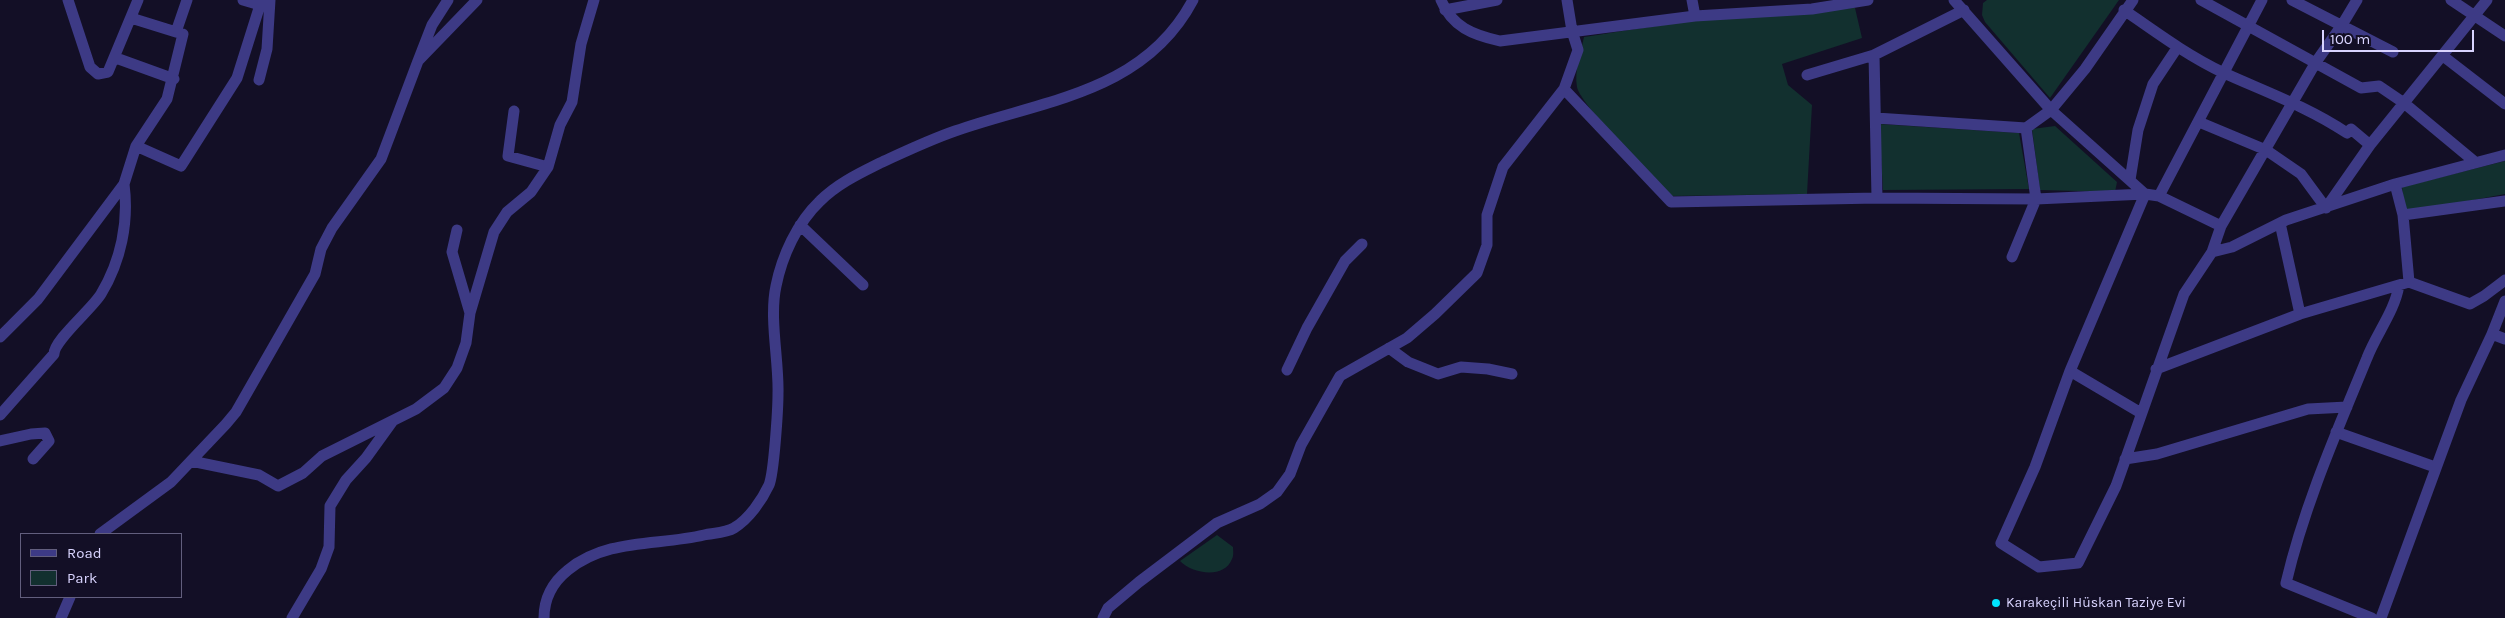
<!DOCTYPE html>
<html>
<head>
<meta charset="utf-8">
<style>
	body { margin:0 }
	#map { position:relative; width:2505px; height:618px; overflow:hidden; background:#130f26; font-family:Karla,sans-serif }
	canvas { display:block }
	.legend { position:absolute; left:20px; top:533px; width:162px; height:65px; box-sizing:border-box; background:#130f26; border:1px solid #625e7d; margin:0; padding:6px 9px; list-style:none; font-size:15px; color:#d9d4ff }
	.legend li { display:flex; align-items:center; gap:10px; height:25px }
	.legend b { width:25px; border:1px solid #625e7d }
	.scale { position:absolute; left:2322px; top:30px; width:152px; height:22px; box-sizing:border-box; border:2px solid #d9d4ff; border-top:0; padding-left:6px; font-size:15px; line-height:18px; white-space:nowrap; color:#d9d4ff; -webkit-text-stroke:4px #130f26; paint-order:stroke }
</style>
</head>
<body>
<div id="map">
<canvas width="2505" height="618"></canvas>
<ul class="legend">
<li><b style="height:6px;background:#3d3a85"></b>Road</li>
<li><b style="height:14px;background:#12302f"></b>Park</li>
</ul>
<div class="scale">100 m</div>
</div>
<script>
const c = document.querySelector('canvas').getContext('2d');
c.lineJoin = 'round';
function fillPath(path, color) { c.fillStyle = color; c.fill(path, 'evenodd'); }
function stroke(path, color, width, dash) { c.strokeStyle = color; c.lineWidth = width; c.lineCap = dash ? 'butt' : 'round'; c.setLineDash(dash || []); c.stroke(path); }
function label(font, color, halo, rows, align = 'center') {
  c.font = font + ' Karla,sans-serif'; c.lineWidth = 4.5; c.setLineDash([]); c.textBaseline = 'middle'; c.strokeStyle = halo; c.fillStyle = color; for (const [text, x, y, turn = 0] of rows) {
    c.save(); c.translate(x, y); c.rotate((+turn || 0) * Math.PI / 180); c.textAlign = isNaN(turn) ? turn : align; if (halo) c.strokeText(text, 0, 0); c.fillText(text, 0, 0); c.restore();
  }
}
fillPath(new Path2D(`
	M1987,0H2119L2050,98L1985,22L1982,15L1983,3Z
	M1855,8L1862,38L1782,64L1788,85L1812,105L1807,194L1670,196C1653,177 1581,106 1577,87C1574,71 1581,52 1584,37C1673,23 1764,9 1855,8Z
	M1879,124L2019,133L2029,189L1883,190Z
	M2055,126L2117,182L2115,192L2040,190L2032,129Z
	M2505,161V194L2405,213L2402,187Z
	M1217,535L1233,547C1233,550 1234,556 1232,559C1224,580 1191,573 1180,561Z`), '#12302f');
stroke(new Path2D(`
	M68,0L90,67L98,74L108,72L138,0
	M243,0L260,5L261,0
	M448,0L432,25L418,61L477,0
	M1441,0C1452,27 1473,35 1500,41L1695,16L1812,9L1868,0
	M1692,0L1695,16
	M1954,0L2051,110L2145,194L2070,371L2035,467L2001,543L2039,567L2078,563L2116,486L2184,294L2212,252L2221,226L2316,62L2342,25L2357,0
	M2201,0L2361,88L2379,86L2404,103L2475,162
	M2292,0L2393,52
	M2451,0L2505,36
	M1445,10L1497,0
	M2124,10C2157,33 2188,56 2224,73C2266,92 2308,107 2347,133L2351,129L2370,145
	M131,18L176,32
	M2443,56L2505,104
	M116,58L174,79
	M1807,75L1874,55
	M259,80L267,49L270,0
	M1564,89L1671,202L1877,198L2036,199L2145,194L2159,196L2221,226
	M514,111L508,156L548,167
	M1876,118L2026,128L2051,110L2085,69L2133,0
	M2199,122L2266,150L2301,174L2326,208L2370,145L2487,0
	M136,146L181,166L237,78L260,5
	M2130,180L2138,130L2153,84L2177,48
	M2395,184L2403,215L2409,282
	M2159,196L2262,0
	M1877,198L1874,55L1964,10
	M2403,215L2505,201
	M2280,223L2300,314
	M800,225L863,285
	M457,230L452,252L470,313
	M2212,252L2232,247L2286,220L2395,184L2505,155
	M2012,257L2036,199L2026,128
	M2492,334L2505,339
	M0,337L38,299L124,184L136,146L167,99L183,34L176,32L187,0
	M1389,348L1408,362L1438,374L1461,367L1488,369L1512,374
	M2156,369L2300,314L2409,282L2470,304L2484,296L2505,280
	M1287,370L1307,328L1345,261L1362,244
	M2070,371L2141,413
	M0,415L54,354C54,340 92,309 101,294C121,261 129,222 124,184
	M2336,432L2435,467
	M0,441L31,434L45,433L49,441L33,459
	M2125,459L2157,454L2308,409L2347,407
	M191,461L259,475L278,486L303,473L322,456L416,409L444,388L457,368L466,343L470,313L494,232L507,212L531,192L548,167L560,125L572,102L581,44L594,0
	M100,534L171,482L226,424L236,412L315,274L321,249L332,228L381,159L418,61
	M61,618L70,597
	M292,618L321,569L329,547L330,506L346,480L366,458L392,422
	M544,618C544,598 553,582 568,570C607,538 658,546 704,535C713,533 726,533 734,528C749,519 762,500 769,485C774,473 778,409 778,393C779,361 769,318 776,286C782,256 797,223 820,201C837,184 858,174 880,163C904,152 929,140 955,131C1043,100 1144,93 1193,0
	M1103,618L1108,608L1139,582L1217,523L1260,504L1277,492L1290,474L1301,445L1340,376L1407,338L1435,314L1477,273L1487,245V215L1503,167L1564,89L1578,50L1572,31L1567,0
	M2372,618L2286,583C2304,506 2337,431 2367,358C2376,334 2395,311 2399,285
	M2381,618L2461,400L2492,334L2505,301`), '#3d3a85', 11);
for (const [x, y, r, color] of [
	[1996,603,5,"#00e5ff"]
]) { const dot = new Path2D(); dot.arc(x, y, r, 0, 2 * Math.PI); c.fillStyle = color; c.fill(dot); stroke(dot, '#130f26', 2); }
label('14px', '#d9d4ff', '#130f26', [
	["Karakeçili Hüskan Taziye Evi",2006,603]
], 'left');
</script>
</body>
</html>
